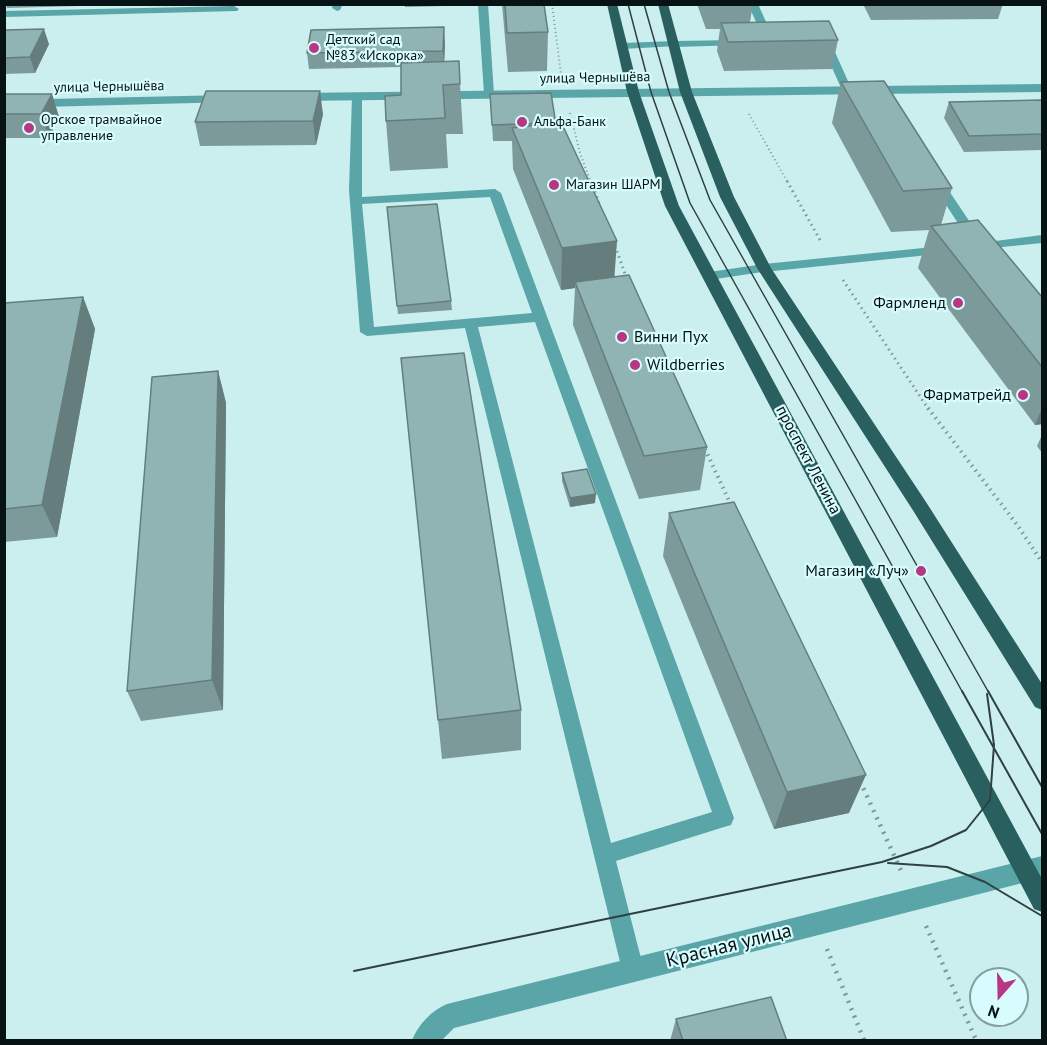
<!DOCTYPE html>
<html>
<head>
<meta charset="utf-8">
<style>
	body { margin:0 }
	#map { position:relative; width:1047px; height:1045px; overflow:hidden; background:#cbefef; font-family:"PT Sans",sans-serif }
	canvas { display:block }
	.frame { position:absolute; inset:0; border:6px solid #061213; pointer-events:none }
	.north { position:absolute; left:969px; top:967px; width:60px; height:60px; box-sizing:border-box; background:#d8fcfd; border:2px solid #849e9f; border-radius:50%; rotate:200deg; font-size:16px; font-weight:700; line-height:24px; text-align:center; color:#061213 }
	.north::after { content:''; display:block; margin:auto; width:21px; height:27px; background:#b63783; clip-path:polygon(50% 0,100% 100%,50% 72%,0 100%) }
</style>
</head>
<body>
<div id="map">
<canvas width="1047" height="1045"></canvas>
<div class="frame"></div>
<div class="north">N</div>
</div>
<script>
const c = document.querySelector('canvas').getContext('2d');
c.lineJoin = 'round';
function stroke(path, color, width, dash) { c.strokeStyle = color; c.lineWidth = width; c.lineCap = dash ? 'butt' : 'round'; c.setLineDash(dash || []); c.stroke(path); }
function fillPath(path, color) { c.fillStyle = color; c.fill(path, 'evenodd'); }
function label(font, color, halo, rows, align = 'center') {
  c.font = font + ' "PT Sans",sans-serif'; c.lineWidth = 4.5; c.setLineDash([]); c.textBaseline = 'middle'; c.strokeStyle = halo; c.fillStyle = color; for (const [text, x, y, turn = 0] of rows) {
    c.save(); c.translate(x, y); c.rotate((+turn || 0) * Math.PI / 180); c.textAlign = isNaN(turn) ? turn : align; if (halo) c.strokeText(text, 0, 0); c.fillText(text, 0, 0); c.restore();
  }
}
stroke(new Path2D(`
	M552,4L561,74
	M570,113L580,153L591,183
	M749,114L788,183`), '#7e9899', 2, [1, 3]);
stroke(new Path2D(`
	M591,181L599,203
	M787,181L820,240
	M615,246L627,279
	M843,280L929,410`), '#7e9899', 3, [1.5, 4]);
stroke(new Path2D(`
	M928,408L1018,526L1042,562
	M705,449L731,505`), '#7e9899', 4, [1.5, 4.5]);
stroke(new Path2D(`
	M860,781L903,875
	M926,926L976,1040
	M827,949L864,1040`), '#7e9899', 4.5, [2, 6]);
fillPath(new Path2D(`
	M333,4H343L340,10L337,11L332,8Z
	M478,4H488L494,94L489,97L484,94Z
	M748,4H758L775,42L774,44L765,42Z
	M234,6L239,9L237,11L4,17V11Z
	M821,39L830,41L852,90L851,92L847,93L842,90L820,41Z
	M739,40L744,43L743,45L674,47L669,44L674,41Z
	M357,93L362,96V197L495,189L501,193L734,818L731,825L724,827L616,861L644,970L641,978L633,981L625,978L622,970L465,328L367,336L360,332L349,190L352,96ZM490,197L532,313L374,327L362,204ZM535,322L712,812L611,843L478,327Z
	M937,178L941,179L982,240L980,243L1042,235V243L973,250L972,247L976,244L971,243L931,182Z
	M943,246L949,250L948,253L764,272L757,268L764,264Z`), '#5aa5a7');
fillPath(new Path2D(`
	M674,41L680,44L678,46L622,49L616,46L622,43Z
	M1042,84V92L297,101L291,97L297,93Z
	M228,95L234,99L232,102L4,108V100Z
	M764,264L769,265L771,268L769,271L709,280L702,276L709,272Z
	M1042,856V878L454,1028L442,1040H412C418,1025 432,1010 447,1004Z`), '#5aa5a7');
fillPath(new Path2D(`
	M607,4H617L639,92L679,206L1042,879V912L1034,909L665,206L627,92Z
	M658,4H668L692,92L734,197L771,268L926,502L1042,684V710L1035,707L914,512L757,268L720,197L680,92Z`), '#2a5f60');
stroke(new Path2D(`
	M628,4L651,92L690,203L963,693
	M644,4L669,92L710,200L989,693`), '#2f4041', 1.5);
stroke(new Path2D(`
	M962,691L1042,834
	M988,691L1042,787
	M888,863L947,867L985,882L1042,916
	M354,971L882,862L931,846L966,830L990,800L994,745L987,694`), '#2f4041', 2);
fillPath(new Path2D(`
	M6,4H151L7,8Z
	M405,4H444V6L405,7Z
	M502,4H544L548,32L547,71L508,72Z
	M697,4H753L750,22L838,40L832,69L724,71L717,51L720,29H706Z
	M863,4H1003L998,19L871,20Z
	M4,30L49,44L35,73L4,74Z
	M445,43L444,62L460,84L463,134H446L448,168L390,171L386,121L401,95V67L309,69L307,53Z
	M841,82L952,188L941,225L1042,297V424L1035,425L918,268L929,230L891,232L832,123Z
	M4,94H52L59,117L49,138H4Z
	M490,94L555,118V123L615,277L707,447L700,490L639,499L573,325L575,288L561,290L513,169L512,141H493Z
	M1042,100V150L964,152L944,118L949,102Z
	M323,114L316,145L200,146L195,122Z
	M387,207L451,301L452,310L398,314Z
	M83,297L95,329L57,537L4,542V303Z
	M401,358L521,710V750L442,759Z
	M218,371L226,403L223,710L141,721L127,691Z
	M1041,437H1042V453L1037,446Z
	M562,473L595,503L570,507L562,481Z
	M669,513L849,813L774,829L663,556Z
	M676,1019L787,1041H670Z`), '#7c9a9a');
fillPath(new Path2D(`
	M444,27L445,43L444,67L443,51Z
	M44,29L49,44L35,73L30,57Z
	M320,91L323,114L316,145L313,121Z
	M52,94L59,117L49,138L41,114Z
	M617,241L614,283L575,282V288L561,290L562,248Z
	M83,297L95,329L57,537L42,505Z
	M218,371L226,403L223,710L212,680Z
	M1042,408V424L1035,425Z
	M596,494L595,503L570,507V498Z
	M866,775L849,813L774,829L787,792Z`), '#657d7d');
const building = new Path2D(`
	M505,4H544L548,32L507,33Z
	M875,4H944L875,5Z
	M829,21L838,40L728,42L721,23Z
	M444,27L443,51L307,53L311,30Z
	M44,29L30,57L4,58V30Z
	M459,61L460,84L443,85L445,118L386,121L385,96L401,95V63Z
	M884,81L952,188L903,191L841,82Z
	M206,91H320L313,121L195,122Z
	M551,93L555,118H547L548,123L492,125L490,94Z
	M4,94H52L41,114H4Z
	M1042,100V134L969,136L949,102Z
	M561,122L617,241L562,248L512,128Z
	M437,204L451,301L397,306L387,207Z
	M978,220L1042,297V367L931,226Z
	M629,275L707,447L644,456L575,282Z
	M83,297L42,505L4,509V303Z
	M464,353L521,710L438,720L401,358Z
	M218,371L212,680L127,691L152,377Z
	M587,469L596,494L570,498L562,473Z
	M734,502L866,775L787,792L669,513Z
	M771,997L787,1041H683L676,1019Z`);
fillPath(building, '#90b3b3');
stroke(building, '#657d7d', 1.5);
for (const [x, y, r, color] of [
	[314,48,6,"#b63783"],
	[522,122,6,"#b63783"],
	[29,128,6,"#b63783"],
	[554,185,6,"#b63783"],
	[958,303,6,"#b63783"],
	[622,337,6,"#b63783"],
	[635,365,6,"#b63783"],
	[1023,395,6,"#b63783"],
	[921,571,6,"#b63783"]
]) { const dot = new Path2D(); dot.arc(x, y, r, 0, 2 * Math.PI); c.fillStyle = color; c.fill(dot); stroke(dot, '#d8fcfd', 2); }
label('14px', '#061213', '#d8fcfd', [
	["Детский сад",326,40],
	["№83 «Искорка»",326,56],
	["Орское трамвайное",41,120],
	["управление",41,136],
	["Альфа-Банк",534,122],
	["Магазин ШАРМ",566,185]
], 'left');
label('14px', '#061213', '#d8fcfd', [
	["улица Чернышёва",595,78,-1],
	["улица Чернышёва",109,87,-1]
]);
label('16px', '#061213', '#d8fcfd', [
	["Фармленд",946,303],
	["Винни Пух",634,337,"left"],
	["Wildberries",647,365,"left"],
	["Фарматрейд",1011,395],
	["Магазин «Луч»",909,571]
], 'right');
label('16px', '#061213', '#d8fcfd', [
	["проспект Ленина",808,460,62]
]);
label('20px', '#061213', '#d8fcfd', [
	["Красная улица",729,946,-14]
]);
</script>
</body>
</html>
